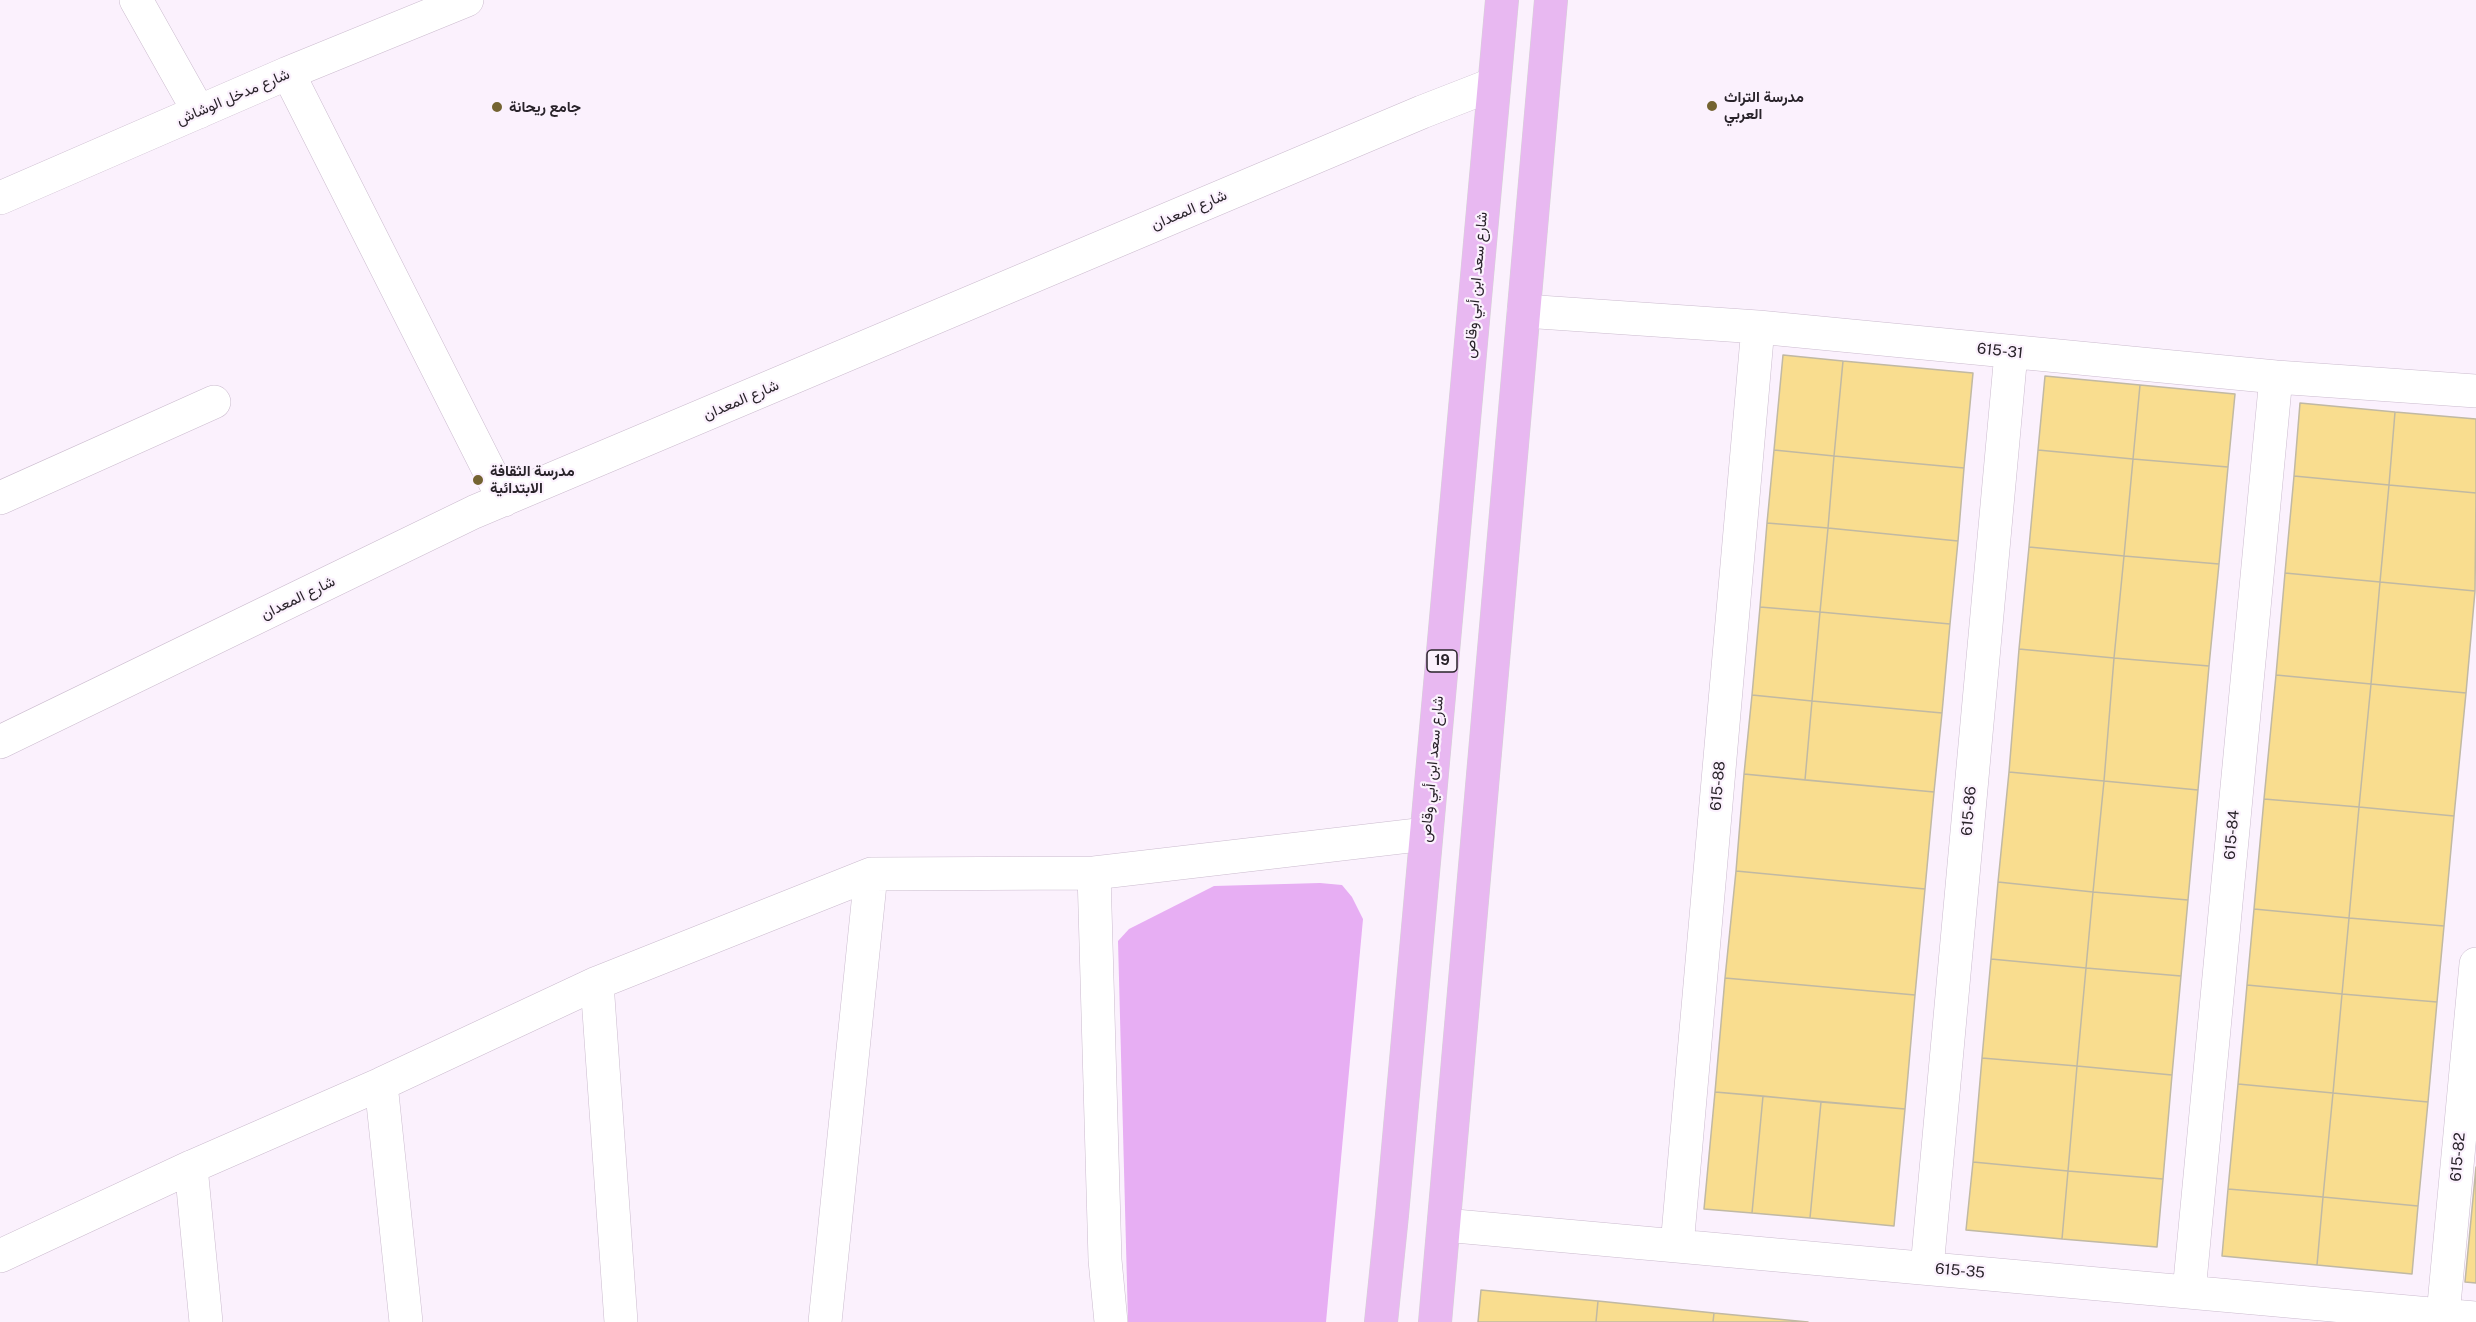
<!DOCTYPE html>
<html>
<head>
<meta charset="utf-8">
<style>
	body { margin:0 }
	canvas { display:block; background:#fbf1fd }
</style>
</head>
<body>
<canvas width="2476" height="1322"></canvas>
<script>
const c = document.querySelector('canvas').getContext('2d');
c.lineJoin = 'round';
function fillPath(path, color) { c.fillStyle = color; c.fill(path, 'evenodd'); }
function stroke(path, color, width, dash) { c.strokeStyle = color; c.lineWidth = width; c.lineCap = dash ? 'butt' : 'round'; c.setLineDash(dash || []); c.stroke(path); }
function label(font, color, halo, rows, align = 'center') {
  c.font = font + ' "Public Sans",Vazirmatn,sans-serif'; c.lineWidth = 4.5; c.setLineDash([]); c.textBaseline = 'middle'; c.strokeStyle = halo; c.fillStyle = color; for (const [text, x, y, turn = 0] of rows) {
    c.save(); c.translate(x, y); c.rotate((+turn || 0) * Math.PI / 180); c.textAlign = isNaN(turn) ? turn : align; if (halo) c.strokeText(text, 0, 0); c.fillText(text, 0, 0); c.restore();
  }
}
fillPath(new Path2D(`
	M1320,883L1342,885L1352,897L1363,919L1326,1322H1128L1118,941L1129,929L1214,886Z`), '#e7aef3');
const building = new Path2D(`
	M1783,355L1843,361L1834,456L1774,450Z
	M1843,361L1973,373L1964,468L1834,456Z
	M2045,376L2140,385L2133,459L2038,450Z
	M2140,385L2235,394L2228,467L2133,459Z
	M2300,403L2395,412L2389,485L2294,476Z
	M2395,412L2476,419V493L2389,485Z
	M1774,450L1834,456L1828,528L1767,523Z
	M2038,450L2133,459L2124,556L2029,547Z
	M1834,456L1964,468L1958,541L1828,528Z
	M2133,459L2228,467L2219,564L2124,556Z
	M2294,476L2389,485L2380,582L2285,573Z
	M2389,485L2476,493L2475,591L2380,582Z
	M1767,523L1828,528L1820,612L1760,607Z
	M1828,528L1958,541L1950,624L1820,612Z
	M2029,547L2124,556L2114,658L2019,649Z
	M2124,556L2219,564L2209,666L2114,658Z
	M2285,573L2380,582L2371,684L2276,675Z
	M2380,582L2475,591L2466,693L2371,684Z
	M1760,607L1820,612L1812,701L1752,695Z
	M1820,612L1950,624L1942,713L1812,701Z
	M2019,649L2114,658L2104,781L2009,772Z
	M2114,658L2209,666L2198,790L2104,781Z
	M2276,675L2371,684L2359,807L2264,799Z
	M2371,684L2466,693L2454,816L2359,807Z
	M1752,695L1812,701L1805,780L1744,774Z
	M1812,701L1942,713L1934,792L1805,780Z
	M2009,772L2104,781L2093,892L1998,882Z
	M1744,774L1934,792L1925,889L1736,871Z
	M2104,781L2198,790L2188,900L2093,892Z
	M2264,799L2359,807L2349,918L2254,909Z
	M2359,807L2454,816L2444,926L2349,918Z
	M1736,871L1925,889L1915,995L1725,978Z
	M1998,882L2093,892L2086,968L1991,959Z
	M2093,892L2188,900L2181,976L2086,968Z
	M2254,909L2349,918L2342,994L2247,985Z
	M2349,918L2444,926L2437,1002L2342,994Z
	M1991,959L2086,968L2077,1066L1982,1058Z
	M2086,968L2181,976L2172,1075L2077,1066Z
	M1725,978L1915,995L1905,1109L1715,1092Z
	M2247,985L2342,994L2333,1093L2238,1084Z
	M2342,994L2437,1002L2428,1102L2333,1093Z
	M1982,1058L2077,1066L2068,1171L1973,1162Z
	M2077,1066L2172,1075L2163,1179L2068,1171Z
	M2238,1084L2333,1093L2323,1197L2228,1189Z
	M1715,1092L1763,1096L1752,1213L1704,1209Z
	M2333,1093L2428,1102L2418,1206L2323,1197Z
	M1763,1096L1821,1102L1810,1218L1752,1213Z
	M1821,1102L1905,1109L1894,1226L1810,1218Z
	M1973,1162L2068,1171L2062,1239L1966,1230Z
	M2476,1167V1283L2465,1282Z
	M2068,1171L2163,1179L2157,1247L2062,1239Z
	M2228,1189L2323,1197L2317,1265L2222,1256Z
	M2323,1197L2418,1206L2412,1274L2317,1265Z
	M1481,1290L1598,1301L1596,1322H1478Z
	M1598,1301L1714,1313L1713,1322H1596Z
	M1714,1313L1808,1322H1713Z`);
fillPath(building, '#f9dd8f');
stroke(building, '#c1b9a3', 1.5);
const street = new Path2D(`
	M136,0L199,112
	M288,73L504,500
	M0,198L288,73L467,0
	M1524,311L1758,327L2276,377L2476,391
	M0,498L214,402
	M0,742L474,512L1422,112L1494,84
	M1094,873L1105,1260L1111,1322
	M597,983L621,1322
	M381,1084L406,1322
	M191,1167L206,1322
	M1444,1225L2476,1318
	M1677,1246L1758,327
	M0,1256L191,1167L381,1084L597,983L871,874L1094,873L1426,834
	M1927,1268L2011,353
	M2189,1292L2276,377
	M2443,1315L2476,964
	M825,1322L871,874`);
const primary = new Path2D(`
	M1381,1322L1392,1215L1502,0
	M1435,1322L1551,0`);
stroke(street, '#cbbbce', 34);
stroke(primary, '#d4d3d4', 34);
stroke(street, '#fff', 33);
stroke(primary, '#e8b8f1', 33);
for (const [x, y, r, color] of [
	[1712,106,6,"#746331"],
	[497,107,6,"#746331"],
	[478,480,6,"#746331"]
]) { const dot = new Path2D(); dot.arc(x, y, r, 0, 2 * Math.PI); c.fillStyle = color; c.fill(dot); stroke(dot, '#fbf1fd', 2); }
for (const [x, y, w] of [
	[1442,661,30]
]) { const box = new Path2D(); box.roundRect(x - w / 2, y - 11, w, 22, 4.5); c.fillStyle = '#fbf1fd'; c.fill(box); stroke(box, '#29232a', 1.5); }
label('bold 14px', '#29232a', null, [
	["19",1442,661]
]);
label('15px', '#29232a', '#fbf1fd', [
	["شارع مدخل الوشاش",233,97,-23],
	["شارع المعدان",1189,210,-23],
	["شارع سعد ابن أبي وقاص",1476,285,-85],
	["615-31",2000,351,6],
	["شارع المعدان",741,400,-23],
	["شارع المعدان",298,598,-26],
	["شارع سعد ابن أبي وقاص",1432,769,-85],
	["615-88",1718,786,-85],
	["615-86",1969,811,-85],
	["615-84",2232,835,-85],
	["615-82",2458,1157,-85],
	["615-35",1960,1271,5]
]);
label('bold 15px', '#29232a', '#fbf1fd', [
	["مدرسة التراث",1724,97],
	["العربي",1724,114],
	["جامع ريحانة",509,107],
	["مدرسة الثقافة",490,471],
	["الابتدائية",490,488]
], 'left');
</script>
</body>
</html>
